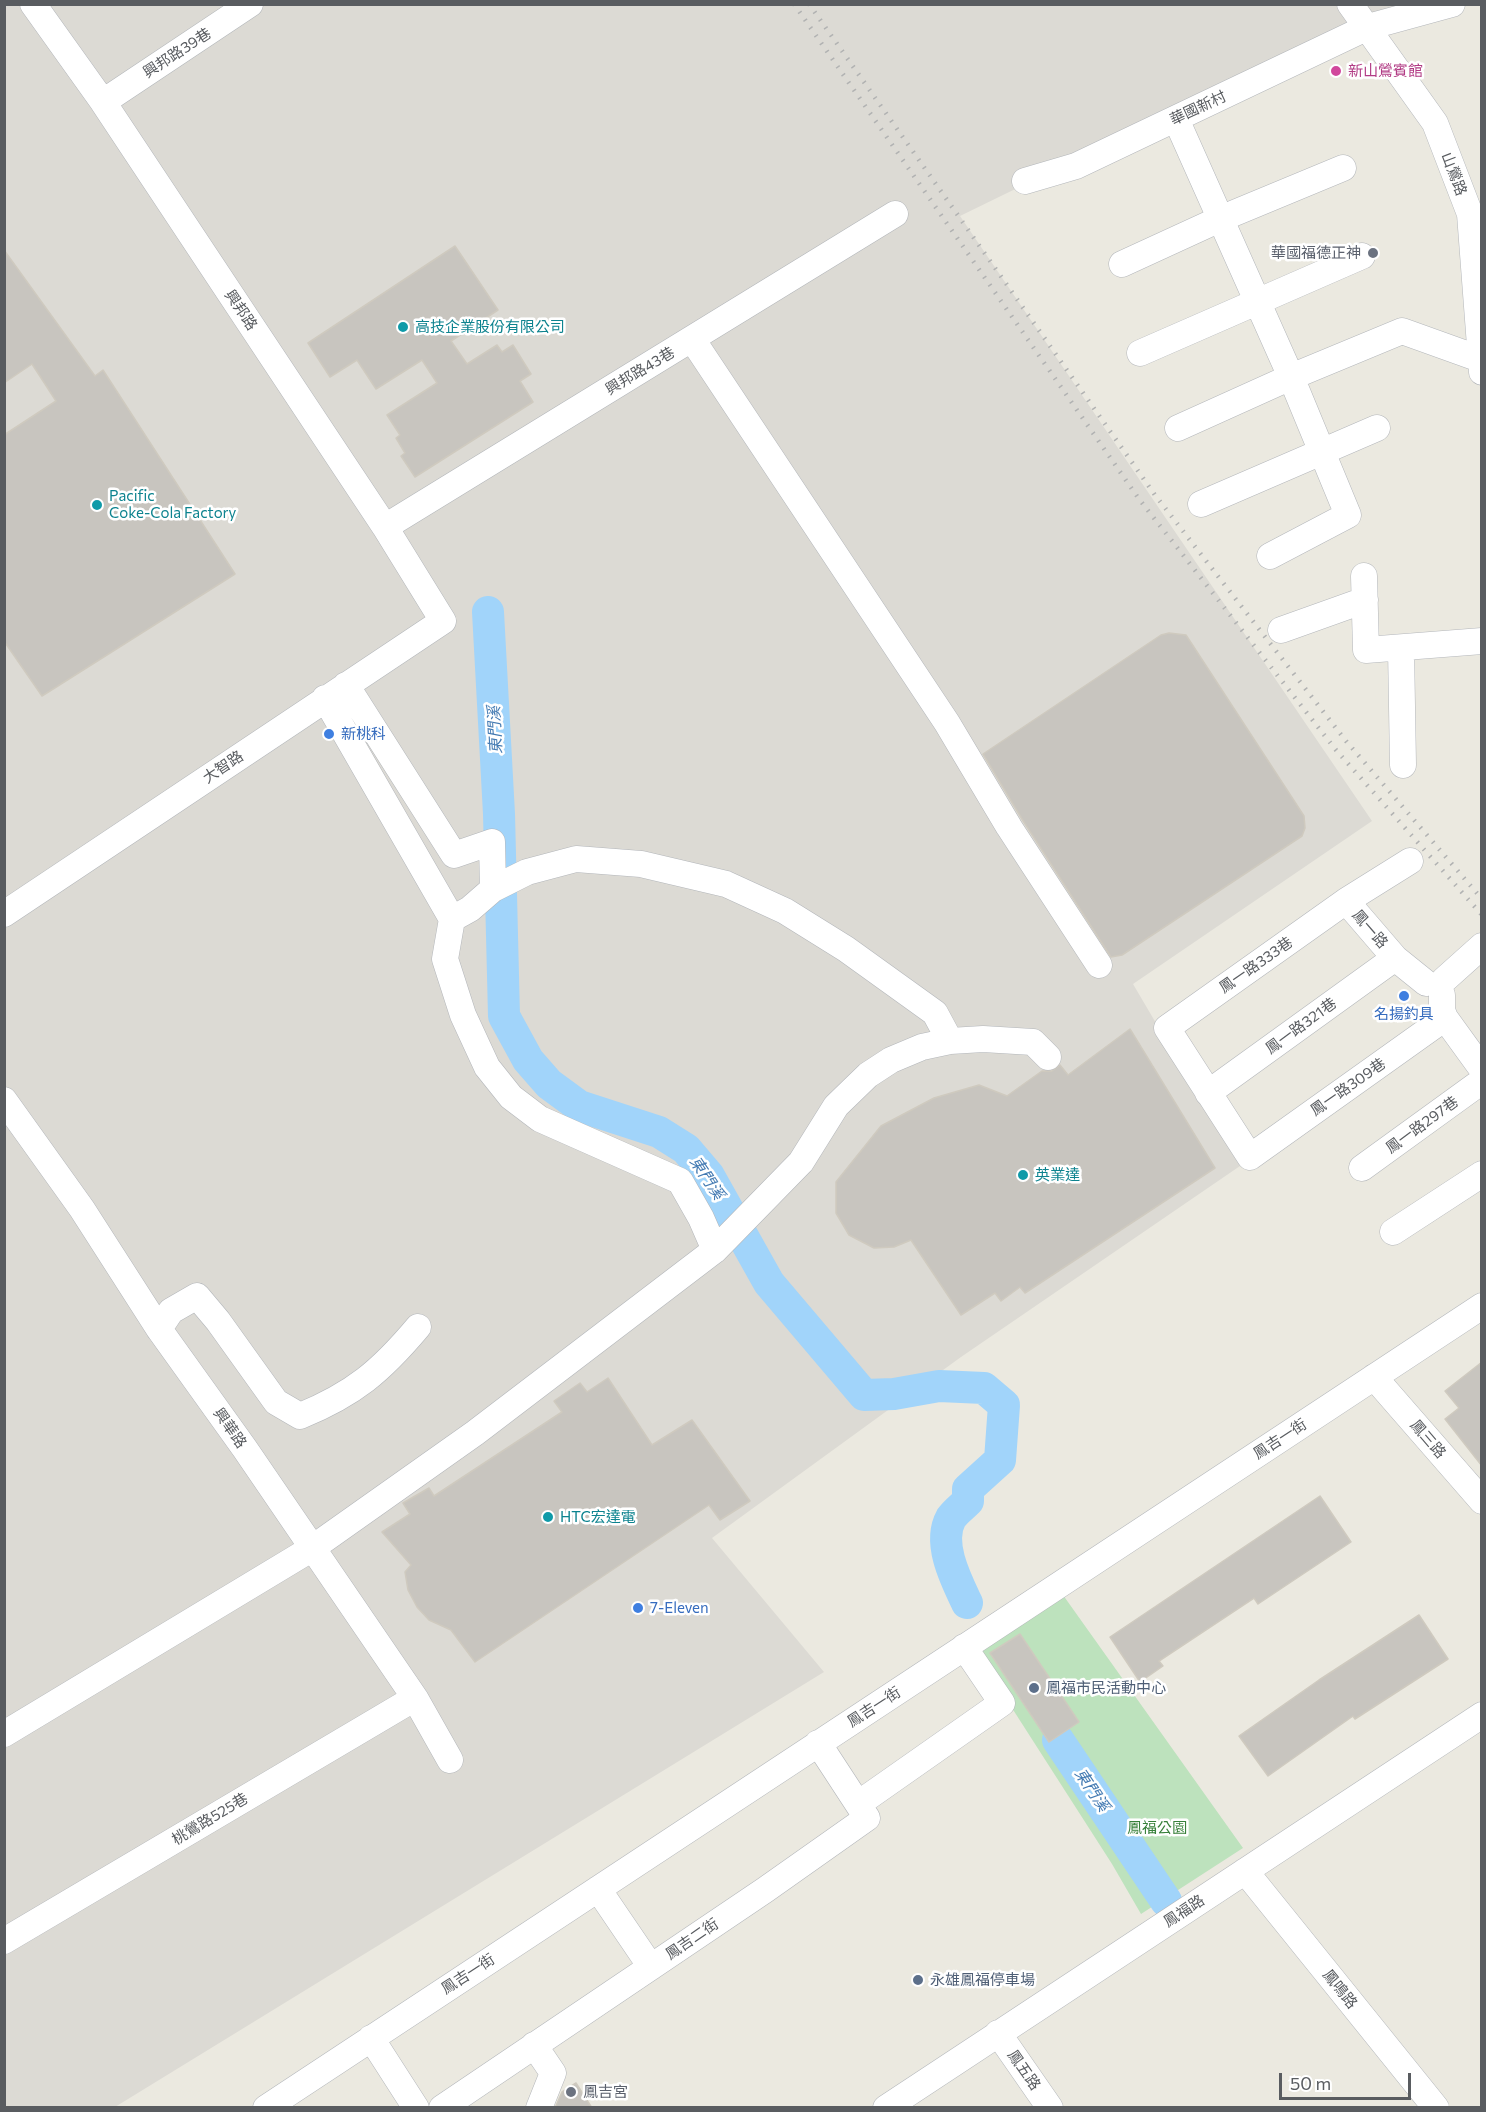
<!DOCTYPE html>
<html>
<head>
<meta charset="utf-8">
<style>
	body { margin:0 }
	#map { position:relative; width:1486px; height:2112px; overflow:hidden; background:#ebe9e0; font-family:Commissioner,sans-serif }
	canvas { display:block }
	.frame { position:absolute; inset:0; border:6px solid #595c60; pointer-events:none }
	.scale { position:absolute; left:1279px; top:2073px; width:132px; height:27px; box-sizing:border-box; border:3px solid #595c60; border-top:0; padding-left:8px; font-size:18px; line-height:21px; white-space:nowrap; color:#595c60; -webkit-text-stroke:4px #fff; paint-order:stroke }
</style>
</head>
<body>
<div id="map">
<canvas width="1486" height="2112"></canvas>
<div class="frame"></div>
<div class="scale">50 m</div>
</div>
<script>
const c = document.querySelector('canvas').getContext('2d');
c.lineJoin = 'round';
function fillPath(path, color) { c.fillStyle = color; c.fill(path, 'evenodd'); }
function stroke(path, color, width, dash) { c.strokeStyle = color; c.lineWidth = width; c.lineCap = dash ? 'butt' : 'round'; c.setLineDash(dash || []); c.stroke(path); }
function label(font, color, halo, rows, align = 'center') {
  c.font = font + ' Commissioner,"Noto Sans TC",sans-serif'; c.lineWidth = 5; c.setLineDash([]); c.textBaseline = 'middle'; c.strokeStyle = halo; c.fillStyle = color; for (const [text, x, y, turn = 0] of rows) {
    c.save(); c.translate(x, y); c.rotate((+turn || 0) * Math.PI / 180); c.textAlign = isNaN(turn) ? turn : align; if (halo) c.strokeText(text, 0, 0); c.fillText(text, 0, 0); c.restore();
  }
}
fillPath(new Path2D(`
	M5,5H1431L1343,29L960,216L1372,821L1133,984L1240,1166L961,1357L712,1538L824,1672L115,2107H5Z`), '#dcdad4');
fillPath(new Path2D(`
	M1063,1595L1243,1848L1141,1914L1112,1864L976,1652Z`), '#bde2bd');
stroke(new Path2D(`
	M488,612L499,814L504,1016L528,1060L549,1084L579,1106L659,1132L686,1149L709,1176L769,1283L864,1395L894,1394L939,1386L984,1388L1004,1405L1000,1460L968,1489V1501C963,1506 955,1512 951,1518C937,1543 956,1580 967,1603
	M1058,1740L1166,1901`), '#a1d4fa', 32);
const building = new Path2D(`
	M455,246L498,310L451,341L467,364L497,345L502,352L513,345L531,374L520,381L533,402L415,477L401,456L405,453L396,438L400,435L387,415L437,383L422,360L376,389L357,360L330,377L308,343Z
	M4,250L95,376L103,370L235,574L42,696L4,641V435L56,401L32,364L4,383Z
	M1169,633L1186,635L1304,816L1305,828L1302,836L1122,955L1111,957L1022,819L983,754L1161,635Z
	M1130,1029L1215,1168L1025,1293L1020,1287L1001,1301L995,1293L961,1315L911,1240L894,1247L874,1248L849,1235L836,1213V1182L881,1126L934,1098L979,1085L1007,1096L1042,1071H1052L1060,1065L1068,1075Z
	M1482,1362V1466L1445,1419L1459,1408L1445,1391Z
	M608,1378L652,1445L692,1420L750,1501L720,1520L709,1505L475,1662L451,1630L429,1620L417,1607L408,1590L405,1572L411,1565L382,1532L410,1514L403,1503L429,1488L434,1496L562,1412L554,1401L580,1383L587,1392Z
	M1320,1496L1351,1542L1258,1604L1254,1598L1159,1661L1163,1666L1140,1682L1110,1637Z
	M1419,1615L1448,1659L1355,1719L1353,1716L1268,1776L1239,1736L1319,1680Z
	M1020,1634L1079,1722L1049,1742L990,1653Z
	M576,2083L592,2108H555L562,2092Z`);
fillPath(building, '#c8c5bf');
stroke(building, '#cfcabf', 1.5);
const minor = new Path2D(`
	M1350,4L1435,123L1470,214L1482,372
	M103,102L250,4
	M1176,119L1291,377L1348,515L1270,556
	M1025,181L1076,166L1368,27L1452,4
	M1122,264L1220,219L1343,168
	M692,339L947,723L1009,827L1099,965
	M1140,353L1362,256
	M1178,428L1291,377L1402,331L1480,359
	M1201,504L1377,428
	M385,527L895,214
	M1364,576L1366,650L1482,641
	M1281,630L1365,600
	M1401,648L1403,765
	M325,698L452,919L470,909L493,889L492,842L454,855L346,685
	M1410,861L1346,901L1395,958L1426,983
	M493,889L527,872L576,859L641,864L726,884L785,911L846,949L935,1013L950,1041
	M1346,901L1167,1028L1250,1157L1445,1018
	M4,914L443,621L385,527L103,102L33,4
	M452,919L445,959L463,1015L487,1067L511,1097L540,1119L680,1181L701,1218L715,1250
	M1444,980L1482,946
	M1442,995V1010L1445,1018L1482,1069
	M1208,1093L1395,958
	M4,1100L82,1209L159,1329L245,1449L415,1698L450,1760
	M1362,1168L1482,1081
	M1393,1232L1482,1174
	M159,1329L171,1311L197,1296L218,1321L276,1402L300,1416C354,1394 381,1371 418,1327
	M1374,1377L1482,1501
	M4,1734L311,1549L475,1433L715,1250L801,1162L836,1106L868,1075L891,1060L922,1047L950,1041L983,1039L1033,1042L1048,1057
	M858,1804L1002,1703L964,1647
	M1245,1871L1436,2108
	M598,1889L651,1967
	M4,1941L415,1698
	M998,2033L1050,2108
	M371,2038L416,2108
	M534,2045L553,2073L539,2108
	M266,2108L1482,1306
	M442,2108L765,1890L867,1818L818,1743
	M886,2108L1482,1715`);
stroke(minor, '#b3b6ba', 27);
stroke(minor, '#fff', 26);
stroke(new Path2D(`
	M794,4L1139,499L1336,750L1482,915
	M809,4L1155,495L1346,741L1482,899`), '#b1b2b2', 4.5, [1.5, 8]);
for (const [x, y, r, color] of [
	[1336,71,6,"#d1479c"],
	[1373,253,6,"#6b7280"],
	[403,327,6,"#0f9aa8"],
	[97,505,6,"#0f9aa8"],
	[329,734,6,"#3f7fe0"],
	[1404,996,6,"#3f7fe0"],
	[1023,1175,6,"#0f9aa8"],
	[548,1517,6,"#0f9aa8"],
	[638,1608,6,"#3f7fe0"],
	[1034,1688,6,"#5c6f8a"],
	[918,1980,6,"#5c6f8a"],
	[571,2092,6,"#6b7280"]
]) { const dot = new Path2D(); dot.arc(x, y, r, 0, 2 * Math.PI); c.fillStyle = color; c.fill(dot); stroke(dot, '#fff', 2); }
label('15px', '#595c60', '#fff', [
	["興邦路39巷",177,53,-33],
	["華國新村",1198,108,-25],
	["山鶯路",1454,174,69],
	["興邦路",241,310,56],
	["興邦路43巷",640,371,-31],
	["大智路",223,767,-34],
	["鳳一路",1370,929,49],
	["鳳一路333巷",1256,965,-35],
	["鳳一路321巷",1301,1026,-36],
	["鳳一路309巷",1348,1087,-35],
	["鳳一路297巷",1422,1125,-36],
	["興華路",230,1428,55],
	["鳳吉一街",1280,1439,-33],
	["鳳三路",1428,1439,49],
	["鳳吉一街",874,1707,-33],
	["桃鶯路525巷",210,1819,-31],
	["鳳福路",1184,1911,-33],
	["鳳吉二街",692,1939,-34],
	["鳳吉一街",468,1974,-33],
	["鳳鳴路",1340,1989,51],
	["鳳五路",1024,2070,55]
]);
label('15px', '#b23c85', '#fff', [
	["新山鶯賓館",1348,71]
], 'left');
label('15px', '#5b616d', '#fff', [
	["華國福德正神",1361,253],
	["鳳吉宮",583,2092,"left"]
], 'right');
label('15px', '#0d838f', '#fff', [
	["高技企業股份有限公司",415,327],
	["Pacific",109,496],
	["Coke-Cola Factory",109,513],
	["英業達",1035,1175],
	["HTC宏達電",560,1517]
], 'left');
label('15px', '#366cbe', '#fff', [
	["新桃科",341,734],
	["名揚釣具",1404,1014,"center"],
	["7-Eleven",650,1608]
], 'left');
label('15px', '#4e5e75', '#fff', [
	["鳳福市民活動中心",1046,1688],
	["永雄鳳福停車場",930,1980]
], 'left');
label('15px', '#38803b', '#fff', [
	["鳳福公園",1157,1828]
]);
label('italic 16px', '#437ab2', '#fff', [
	["東門溪",495,730,-93],
	["東門溪",707,1178,56],
	["東門溪",1092,1790,56]
]);
</script>
</body>
</html>
